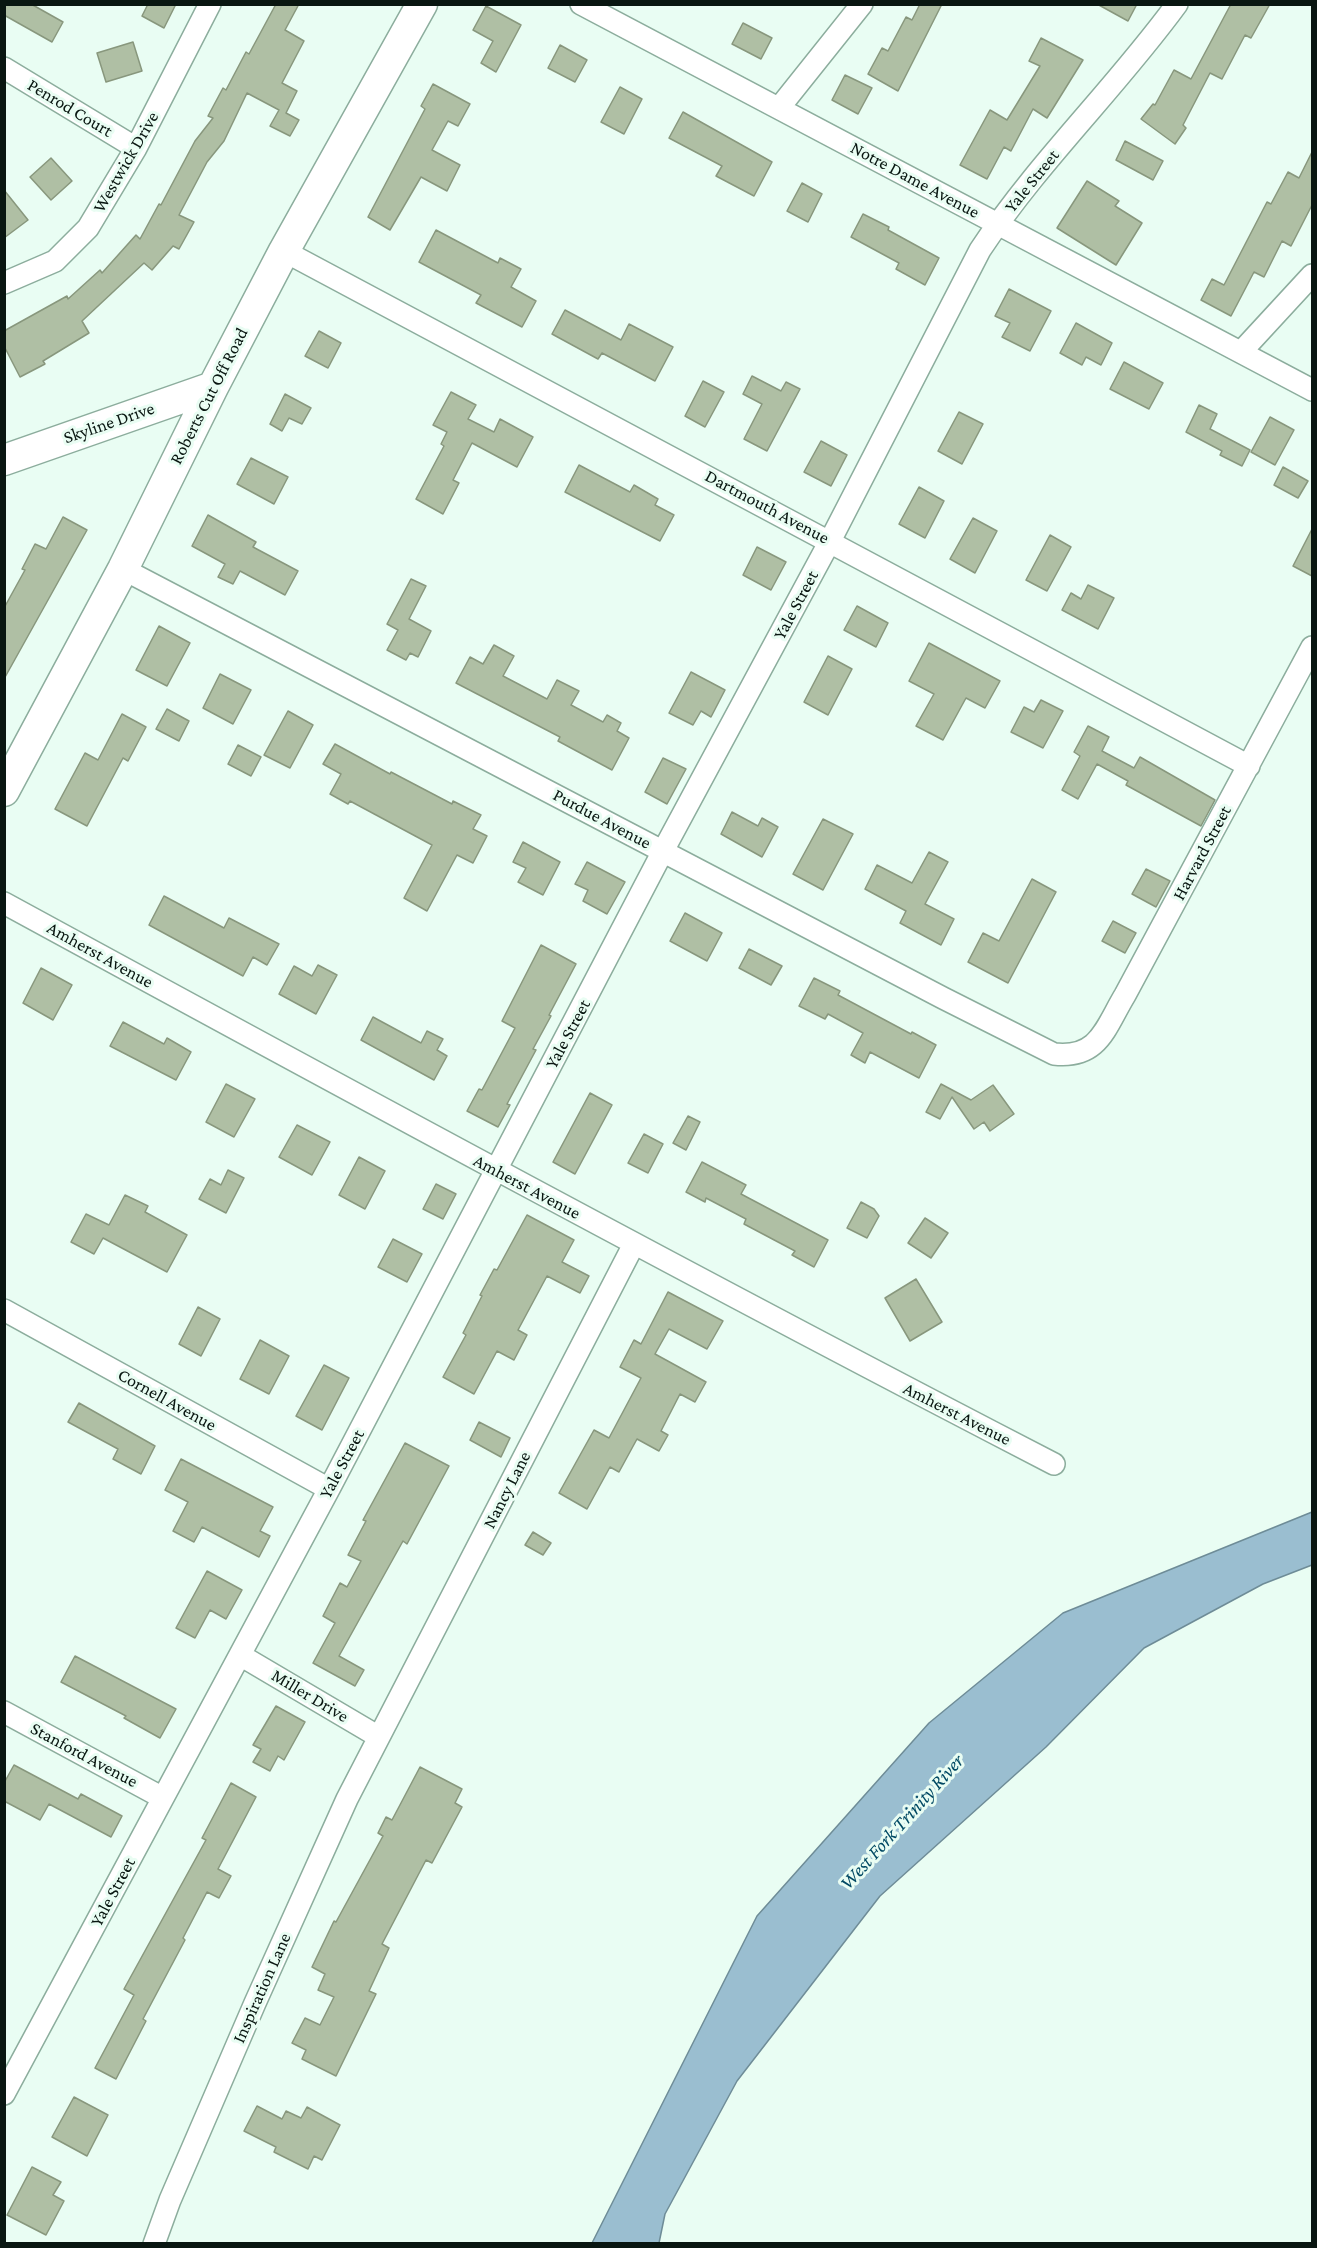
<!DOCTYPE html>
<html>
<head>
<meta charset="utf-8">
<style>
	body { margin:0 }
	#map { position:relative; width:1317px; height:2248px; overflow:hidden; background:#e9fdf3; font-family:"Crimson Pro",serif }
	canvas { display:block }
	.frame { position:absolute; inset:0; border:6px solid #091611; pointer-events:none }
</style>
</head>
<body>
<div id="map">
<canvas width="1317" height="2248"></canvas>
<div class="frame"></div>
</div>
<script>
const c = document.querySelector('canvas').getContext('2d');
c.lineJoin = 'round';
function fillPath(path, color) { c.fillStyle = color; c.fill(path, 'evenodd'); }
function stroke(path, color, width, dash) { c.strokeStyle = color; c.lineWidth = width; c.lineCap = dash ? 'butt' : 'round'; c.setLineDash(dash || []); c.stroke(path); }
function label(font, color, halo, rows, align = 'center') {
  c.font = font + ' "Crimson Pro",serif'; c.lineWidth = 6; c.setLineDash([]); c.textBaseline = 'middle'; c.strokeStyle = halo; c.fillStyle = color; for (const [text, x, y, turn = 0] of rows) {
    c.save(); c.translate(x, y); c.rotate((+turn || 0) * Math.PI / 180); c.textAlign = isNaN(turn) ? turn : align; if (halo) c.strokeText(text, 0, 0); c.fillText(text, 0, 0); c.restore();
  }
}
const water = new Path2D(`
	M1312,1512V1565L1263,1584L1144,1648L1046,1747L880,1896L737,2081L665,2214L659,2243H592L757,1916L929,1723L1063,1613Z`);
fillPath(water, '#9abed0');
stroke(water, '#6e8c97', 1.5);
const building = new Path2D(`
	M4,4H31L63,22L52,42L4,15Z
	M148,4H176L164,28L142,16Z
	M276,4H299L285,30L304,41L282,83L297,91L286,113L299,120L290,136L270,126L279,110L247,93L224,141L207,162L179,215L194,222L179,249L173,246L152,270L144,263L82,321L89,333L43,361L45,364L20,377L4,346V331L67,296L68,299L100,270L102,273L136,235L140,239L159,204L161,205L195,141L213,118L208,116L223,88L226,90L246,52L249,54Z
	M920,4H942L898,91L868,74L882,48L888,51L906,17L912,20Z
	M1097,4H1137L1128,21Z
	M1231,4H1270L1251,38L1245,35L1222,79L1210,73L1183,125L1186,128L1175,144L1141,119L1153,104L1155,105L1174,70L1191,79Z
	M486,6L521,25L496,72L481,63L493,41L473,30Z
	M743,23L772,38L761,59L732,44Z
	M1041,38L1083,60L1047,118L1033,109L1011,151L1004,147L987,179L960,165L990,110L1007,120L1040,66L1029,61Z
	M133,42L142,71L106,82L97,53Z
	M560,45L587,60L575,82L548,68Z
	M845,75L872,88L858,114L832,100Z
	M433,84L470,104L458,126L448,121L432,150L460,165L447,191L421,177L390,230L368,217L425,109L421,106Z
	M620,87L642,99L624,134L601,122Z
	M683,112L772,162L754,196L716,176L722,166L669,138Z
	M1125,141L1163,161L1153,180L1116,160Z
	M1312,152V205L1291,246L1282,241L1264,277L1254,272L1231,316L1201,300L1212,279L1224,285L1267,202L1271,204L1288,172L1299,178Z
	M51,158L72,181L51,200L30,177Z
	M1087,181L1119,201L1115,206L1142,223L1116,265L1057,228Z
	M802,183L822,194L808,222L787,211Z
	M4,190L28,220L4,238Z
	M863,214L889,227L888,230L939,258L925,285L896,269L899,263L851,237Z
	M436,230L498,263L500,258L521,269L511,287L536,301L522,327L476,303L481,295L419,262Z
	M1009,289L1051,311L1030,351L1002,337L1010,323L995,316Z
	M565,310L621,340L629,324L673,347L655,381L602,353L598,359L552,334Z
	M1076,323L1112,343L1101,365L1086,357L1082,365L1060,353Z
	M319,331L341,343L328,368L305,356Z
	M1124,362L1163,383L1149,409L1110,389Z
	M752,376L781,391L786,382L800,389L767,451L744,439L762,404L743,394Z
	M703,381L724,392L705,427L685,416Z
	M451,392L476,405L468,419L494,432L500,419L533,437L517,467L472,443L453,480L459,483L443,514L416,499L444,446L441,444L447,432L433,425Z
	M285,394L311,408L302,424L289,418L282,431L270,424Z
	M1199,405L1217,414L1210,429L1250,450L1242,466L1220,455L1222,451L1186,432Z
	M959,412L983,424L962,464L938,451Z
	M1270,417L1294,430L1275,465L1251,452Z
	M821,441L847,455L831,486L804,472Z
	M251,458L288,477L274,504L237,484Z
	M579,465L630,492L634,485L658,499L655,505L674,515L660,541L565,492Z
	M1283,467L1308,481L1298,498L1274,485Z
	M919,487L944,501L925,538L899,524Z
	M208,515L256,542L253,547L298,571L285,595L240,571L233,584L218,577L225,564L192,546Z
	M63,517L87,530L4,679V608L25,570L22,569L35,544L46,549Z
	M973,518L997,531L975,573L950,559Z
	M1312,529V576L1293,566Z
	M1050,535L1071,547L1047,591L1026,580Z
	M757,547L786,562L771,590L743,575Z
	M411,579L426,586L409,619L431,631L418,657L410,653L406,660L387,650L398,630L387,624Z
	M1088,585L1114,598L1098,629L1062,610L1071,593L1081,599Z
	M857,606L888,623L876,647L844,630Z
	M159,626L190,643L167,686L136,670Z
	M929,643L1000,681L985,708L966,698L943,740L916,726L934,694L909,681Z
	M494,645L514,656L503,676L547,699L557,680L579,691L571,705L603,722L607,715L621,723L617,731L629,738L612,770L558,741L560,737L456,683L470,657L483,664Z
	M828,656L852,669L828,715L804,702Z
	M691,672L725,690L711,717L701,711L693,725L669,713Z
	M220,674L251,690L233,724L203,708Z
	M1041,700L1063,711L1043,748L1011,732L1024,707L1034,712Z
	M167,709L189,721L179,741L156,729Z
	M288,711L313,725L290,768L264,755Z
	M122,714L146,727L128,761L123,758L87,826L55,809L85,753L98,760Z
	M1088,726L1109,737L1102,751L1134,768L1140,757L1215,800L1201,826L1126,785L1128,781L1097,764L1078,799L1062,790L1080,756L1074,752Z
	M335,744L390,774L391,772L452,804L453,801L481,815L473,829L487,836L473,863L457,855L427,911L404,898L432,845L350,801L348,804L330,794L341,774L323,764Z
	M238,745L261,757L251,776L228,764Z
	M663,758L686,769L667,804L645,792Z
	M732,812L758,826L762,818L778,827L762,857L721,834Z
	M823,819L853,834L823,890L793,874Z
	M523,842L560,862L543,895L518,882L526,868L513,862Z
	M929,852L948,862L925,904L954,919L941,945L900,923L906,911L865,889L877,865L912,883Z
	M587,862L625,882L607,914L583,901L588,890L575,884Z
	M1146,869L1170,881L1156,907L1132,894Z
	M1032,879L1056,892L1008,983L968,962L983,933L999,941Z
	M164,896L224,928L229,918L279,944L267,965L253,957L243,976L149,925Z
	M685,913L722,933L707,961L670,941Z
	M1113,921L1136,933L1125,953L1102,941Z
	M541,945L576,964L549,1015L551,1016L533,1049L536,1050L507,1104L510,1105L498,1127L467,1111L479,1089L482,1090L515,1028L502,1021Z
	M749,949L782,966L771,985L739,968Z
	M318,965L337,975L316,1014L279,994L294,966L312,976Z
	M41,968L72,985L53,1020L23,1003Z
	M814,978L840,991L838,995L911,1034L912,1032L936,1045L919,1078L870,1052L865,1063L851,1055L863,1033L828,1014L825,1019L799,1006Z
	M373,1017L421,1043L427,1031L443,1039L437,1050L447,1056L434,1080L361,1040Z
	M123,1022L164,1044L167,1038L191,1052L176,1080L110,1046Z
	M226,1084L255,1099L234,1137L206,1122Z
	M941,1084L971,1100L993,1085L1014,1114L990,1131L984,1122L974,1129L952,1097L940,1119L926,1112Z
	M590,1093L612,1105L575,1174L553,1162Z
	M688,1116L700,1122L686,1150L673,1143Z
	M297,1125L330,1142L312,1175L279,1157Z
	M644,1134L663,1144L648,1173L628,1163Z
	M359,1157L385,1171L365,1209L339,1195Z
	M702,1162L746,1185L741,1194L828,1240L814,1267L792,1255L795,1251L744,1224L746,1219L706,1198L705,1202L686,1192Z
	M228,1170L244,1178L226,1213L199,1199L210,1179L221,1185Z
	M436,1184L456,1194L443,1219L423,1209Z
	M125,1195L148,1206L145,1212L187,1235L167,1272L103,1238L94,1254L71,1242L86,1214L109,1225Z
	M861,1202L874,1209L879,1216L867,1238L847,1228Z
	M527,1215L574,1240L562,1262L589,1276L580,1293L547,1276L518,1330L527,1335L514,1360L497,1351L474,1394L443,1377L466,1335L463,1333L482,1296L480,1295L494,1269L497,1270Z
	M925,1218L948,1233L931,1258L908,1243Z
	M393,1239L422,1254L407,1282L378,1267Z
	M916,1279L942,1322L910,1341L885,1298Z
	M668,1292L723,1321L707,1349L669,1329L655,1354L706,1382L695,1402L680,1394L661,1431L668,1435L659,1451L637,1439L619,1472L610,1467L587,1509L559,1493L594,1430L609,1438L641,1378L620,1367L634,1340L641,1344Z
	M198,1307L220,1319L201,1356L179,1344Z
	M260,1340L289,1356L269,1394L240,1379Z
	M324,1365L349,1378L322,1430L296,1416Z
	M79,1403L155,1446L141,1474L113,1459L118,1449L68,1422Z
	M479,1422L510,1438L501,1457L470,1440Z
	M405,1443L449,1466L407,1544L403,1541L339,1656L364,1670L355,1686L313,1663L335,1623L323,1616L340,1583L347,1587L361,1561L348,1555L366,1521L363,1520Z
	M181,1459L273,1507L260,1531L270,1536L259,1557L202,1527L194,1542L173,1531L188,1502L165,1490Z
	M533,1532L551,1543L543,1555L525,1545Z
	M207,1571L242,1590L226,1619L210,1610L195,1638L176,1628Z
	M75,1656L176,1709L160,1738L124,1718L126,1716L61,1682Z
	M276,1706L305,1722L284,1760L278,1756L270,1771L253,1762L261,1749L253,1745Z
	M14,1765L78,1799L81,1794L122,1816L111,1837L49,1804L40,1820L4,1801V1783Z
	M420,1767L462,1789L455,1803L462,1807L432,1863L426,1860L382,1944L389,1948L369,1991L376,1994L336,2076L302,2059L306,2050L292,2043L305,2018L320,2025L334,1997L318,1990L325,1974L312,1967L334,1921L336,1922L383,1836L378,1833L386,1817L392,1820Z
	M231,1783L256,1797L218,1869L231,1876L219,1898L207,1892L183,1938L185,1940L143,2019L146,2021L116,2079L95,2068L134,1995L124,1989L206,1840L202,1838Z
	M74,2097L108,2115L87,2156L52,2137Z
	M257,2106L282,2119L286,2111L301,2118L307,2107L340,2125L322,2160L314,2156L308,2169L274,2152L276,2147L244,2131Z
	M32,2167L61,2182L53,2195L64,2201L46,2235L7,2215Z`);
fillPath(building, '#afbfa4');
stroke(building, '#88977d', 1.5);
const street = new Path2D(`
	M581,4C826,132 1069,261 1312,390
	M4,68L136,148
	M779,108L862,4
	M284,251L1249,766
	M4,283L55,261L88,228L136,148L210,4
	M1241,352L1312,275
	M123,569L943,998L1054,1054C1099,1059 1105,1028 1125,995L1312,647
	M4,903C353,1093 702,1282 1054,1464
	M4,1310L329,1489
	M240,1655L379,1737
	M4,1712L163,1798
	M4,2094L329,1489L663,851L830,541L980,250C1038,162 1115,89 1177,4
	M154,2244L170,2200L255,2003L347,1799L634,1244`);
const secondary = new Path2D(`
	M4,460L213,387
	M4,791L123,569L213,387L284,251L422,4`);
stroke(street, '#8cad9d', 24);
stroke(secondary, '#8cad9d', 33);
stroke(street, '#fff', 21);
stroke(secondary, '#fff', 30);
label('18px', '#091611', '#e9fdf3', [
	["Penrod Court",70,108,31],
	["Westwick Drive",126,162,-60],
	["Notre Dame Avenue",915,180,28],
	["Yale Street",1032,181,-51],
	["Roberts Cut Off Road",209,396,-63],
	["Skyline Drive",109,423,-19],
	["Dartmouth Avenue",767,507,28],
	["Yale Street",796,605,-62],
	["Purdue Avenue",602,819,28],
	["Harvard Street",1202,853,-62],
	["Amherst Avenue",100,955,29],
	["Yale Street",568,1034,-62],
	["Amherst Avenue",527,1187,28],
	["Cornell Avenue",167,1400,29],
	["Amherst Avenue",957,1414,27],
	["Yale Street",342,1464,-62],
	["Nancy Lane",507,1490,-63],
	["Miller Drive",310,1696,31],
	["Stanford Avenue",84,1755,28],
	["Yale Street",113,1892,-62],
	["Inspiration Lane",262,1988,-66]
]);
label('italic 20px', '#014963', '#e9fdf3', [
	["West Fork Trinity River",902,1822,-48]
]);
</script>
</body>
</html>
